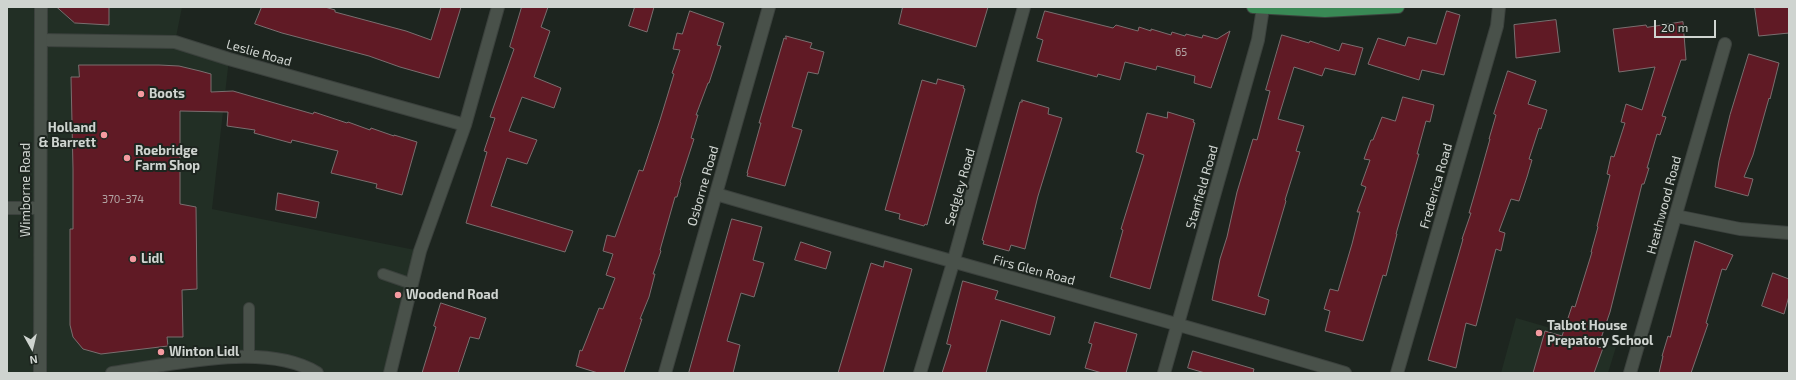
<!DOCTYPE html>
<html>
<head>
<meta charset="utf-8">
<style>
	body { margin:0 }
	#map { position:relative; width:1796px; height:380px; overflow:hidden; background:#1d251f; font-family:"Exo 2",sans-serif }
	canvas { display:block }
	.frame { position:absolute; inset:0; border:8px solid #cfd4d0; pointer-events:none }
	.north { position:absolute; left:12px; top:328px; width:40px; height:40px; -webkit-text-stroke:3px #1d251f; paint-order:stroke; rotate:172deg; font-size:11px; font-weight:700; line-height:16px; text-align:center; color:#cfd4d0 }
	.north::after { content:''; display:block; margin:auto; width:14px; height:18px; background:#cfd4d0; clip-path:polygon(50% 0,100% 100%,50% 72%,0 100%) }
	.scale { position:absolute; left:1654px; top:20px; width:62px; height:18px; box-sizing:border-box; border:2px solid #cfd4d0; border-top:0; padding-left:5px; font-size:12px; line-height:14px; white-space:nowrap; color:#cfd4d0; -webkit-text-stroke:3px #1d251f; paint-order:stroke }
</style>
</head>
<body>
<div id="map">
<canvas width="1796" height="380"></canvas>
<div class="frame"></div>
<div class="north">N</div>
<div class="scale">20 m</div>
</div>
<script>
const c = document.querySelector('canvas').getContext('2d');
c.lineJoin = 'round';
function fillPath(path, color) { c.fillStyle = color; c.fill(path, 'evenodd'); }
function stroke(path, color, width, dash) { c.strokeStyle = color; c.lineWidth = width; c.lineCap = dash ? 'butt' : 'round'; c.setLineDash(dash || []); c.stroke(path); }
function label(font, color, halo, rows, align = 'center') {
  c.font = font + ' "Exo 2",sans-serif'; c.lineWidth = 4; c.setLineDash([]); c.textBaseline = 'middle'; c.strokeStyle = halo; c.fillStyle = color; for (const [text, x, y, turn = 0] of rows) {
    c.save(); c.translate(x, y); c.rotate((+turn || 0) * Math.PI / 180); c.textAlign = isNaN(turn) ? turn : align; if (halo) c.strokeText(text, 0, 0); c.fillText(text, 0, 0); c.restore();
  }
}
fillPath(new Path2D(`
	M7,7H182L175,42L229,59L212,209L420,251L390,373H317L284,359L162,367L163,373H7Z
	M1516,318L1616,347L1608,373H1501Z`), '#222f25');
const building = new Path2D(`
	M57,7H109V25L75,23Z
	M262,7H325L335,10V12L406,31L431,40L441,7H461L439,78L400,67L369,56L282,33L255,24Z
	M522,7H548L541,27L550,31L534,77L561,88L554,108L522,97L509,131L537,140L527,164L507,158L491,206L573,231L565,252L466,223L487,152L484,151L495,118L490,117L514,49L510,47Z
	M635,7H654L647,32L629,26Z
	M903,7H988L976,47L899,24Z
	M1755,7H1789V33L1759,36Z
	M690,11L724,23L717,45L721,46L709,83H708L696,115H698L691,138L694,139L680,182L681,183L677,197H675L660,250L661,251L653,274H655L649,297L640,319H642L624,373H598L576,366L580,350L582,351L599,308L603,309L615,278L606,275L613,254L603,251L607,235L615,237L639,170L643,171L660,120L674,74L672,73L680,50L673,49L677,33L682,34Z
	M1045,11L1113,28L1116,25L1138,31L1139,27L1151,31V29L1171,35L1172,32L1185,36L1186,34L1202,38L1203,35L1217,39L1230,31L1211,88L1194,83L1195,76L1157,66L1156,70L1125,62L1120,80L1098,74L1097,77L1037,61L1043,40L1037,38Z
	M1447,11L1460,15L1444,75L1422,70L1419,80L1368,64L1378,38L1405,46L1408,37L1436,44Z
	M1556,20L1560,52L1516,58L1514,25Z
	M1683,22L1686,60H1681L1662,116L1666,117L1660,135L1657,134L1647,168H1649L1644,184H1642L1610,312L1598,347L1603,348L1594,373H1533L1545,331L1562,336L1572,306L1575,307L1592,252H1591L1598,227L1597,226L1610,175L1607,174L1611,156L1614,157L1625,123L1621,122L1626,104L1642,110L1655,67L1619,72L1613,29L1646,25L1647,27Z
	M1282,35L1309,43L1310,41L1339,51L1342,43L1363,48L1355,75L1325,68L1322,76L1294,67L1278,119L1304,126L1296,151L1300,152L1285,200L1286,201L1258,296L1269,300L1265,315L1212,300L1220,259L1227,237L1237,192L1253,139L1257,140L1270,91L1266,90Z
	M786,36L812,43L810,48L824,52L818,74L808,72L792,127L802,130L785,186L747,176L748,173H747L761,123H759L784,38L786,39Z
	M1749,54L1779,63L1770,99L1769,98L1753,155L1744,177L1753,179L1748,196L1715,187L1719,161L1730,115Z
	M79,65H159L179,66L200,71L211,74V92L233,91L313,114L314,112L347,123L348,122L370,130L371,128L394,136V135L417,142L402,195L376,188L377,184L331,173L338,151L292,140L291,143L254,133L255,130L227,126L228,112L180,111V204L196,207L197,289L182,290L183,337H167L168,346L101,354L83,349L73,337L70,325V229H73V169L71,77H79Z
	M1508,71L1536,81L1528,104L1547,110L1541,129L1539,128L1529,159L1532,160L1527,177L1519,201L1511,199L1499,231L1505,233L1501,251L1496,249L1476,326L1466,323L1456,368L1428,360L1463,239H1462L1471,213H1469L1476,189L1490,139H1489L1496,115L1494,114Z
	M938,79L964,86L963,88L965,89L927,225L925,224L924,226L899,219L900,214L885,210L922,80L936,84Z
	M1403,97L1434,105L1430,122L1426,121L1417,154H1419L1396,234H1397L1386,276L1383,275L1363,341L1325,331L1330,311L1324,309L1330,289L1338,291L1352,244L1360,212H1357L1366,187L1361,185L1370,160L1364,159L1371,140H1373L1382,117L1395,121Z
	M1022,100L1049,108L1048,114L1062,118L1038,196L1025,249L1011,245L1009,251L983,244L984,241L982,240L1020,102H1022Z
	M1168,112L1194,120L1193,122L1195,123L1150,289L1110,277L1123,230L1121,229L1144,155L1136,152L1147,113L1167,118Z
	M278,193L319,202L316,218L276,210Z
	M732,219L762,227L753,260L764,263L754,297L741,293L727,341L740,345L733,373H689Z
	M1695,241L1733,255L1726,270L1722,269L1706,323L1708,324L1691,373H1659L1663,356H1662L1668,336L1670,337Z
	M801,242L831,252L826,269L795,260Z
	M885,261L912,269L883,373H838L871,263L883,267Z
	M1773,273L1789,279V296L1784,314L1762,306Z
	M963,281L998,291L995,299L1055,317L1050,335L1001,320L986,373H942L951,345L947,344Z
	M441,303L486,318L479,339L470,337L458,373H422L436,327L434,326Z
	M1095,322L1137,334L1126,373H1102L1085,368L1092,344L1089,343Z
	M1193,351L1254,369L1253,373H1205L1188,368Z`);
fillPath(building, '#601a25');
stroke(building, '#7a6e6f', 1);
const lane = new Path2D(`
	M383,274L412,284
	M249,357V308`);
const street = new Path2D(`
	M41,40L175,42L229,59L465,125
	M716,194C925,255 1136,311 1345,373
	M7,208H40
	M1676,216L1740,229L1789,233
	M390,373L420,251L465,125L498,7
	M665,373L769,7
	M920,373L953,263L1024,7
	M1164,373L1258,40L1263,8
	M1397,373L1497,26L1499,7
	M1630,373L1725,44`);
const secondary = new Path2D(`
	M40,373L41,7
	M112,373C170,365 266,341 317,373`);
const primary = new Path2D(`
	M1253,7L1325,11L1398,7`);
stroke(lane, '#3b413d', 12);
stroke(street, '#3b413d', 14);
stroke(secondary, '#3b413d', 14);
stroke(primary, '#3b413d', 14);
stroke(lane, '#49514a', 10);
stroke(street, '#49514a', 12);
stroke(secondary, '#49514a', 12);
stroke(primary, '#398955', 12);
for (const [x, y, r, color] of [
	[141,94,4,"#f49aa0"],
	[104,135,4,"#f49aa0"],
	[127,158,4,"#f49aa0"],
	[133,259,4,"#f49aa0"],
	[398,295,4,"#f49aa0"],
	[1539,333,4,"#f49aa0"],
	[161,352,4,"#f49aa0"]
]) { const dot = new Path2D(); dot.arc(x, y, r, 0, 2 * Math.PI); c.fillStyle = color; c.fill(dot); stroke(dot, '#1d251f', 1.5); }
label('11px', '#b3a6a5', null, [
	["65",1181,52],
	["370-374",123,199]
]);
label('13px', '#cfd4d0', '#1d251f', [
	["Leslie Road",259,53,16],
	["Osborne Road",703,186,-74],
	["Frederica Road",1436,186,-74],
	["Sedgley Road",960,187,-74],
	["Stanfield Road",1202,187,-74],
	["Wimborne Road",26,190,-90],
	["Heathwood Road",1664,205,-75],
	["Firs Glen Road",1034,270,15]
]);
label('bold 13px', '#cfd4d0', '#1d251f', [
	["Boots",149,94],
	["Holland",96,128,"right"],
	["& Barrett",96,143,"right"],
	["Roebridge",135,151],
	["Farm Shop",135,166],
	["Lidl",141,259],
	["Woodend Road",406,295],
	["Talbot House",1547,326],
	["Prepatory School",1547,341],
	["Winton Lidl",169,352]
], 'left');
</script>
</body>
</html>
